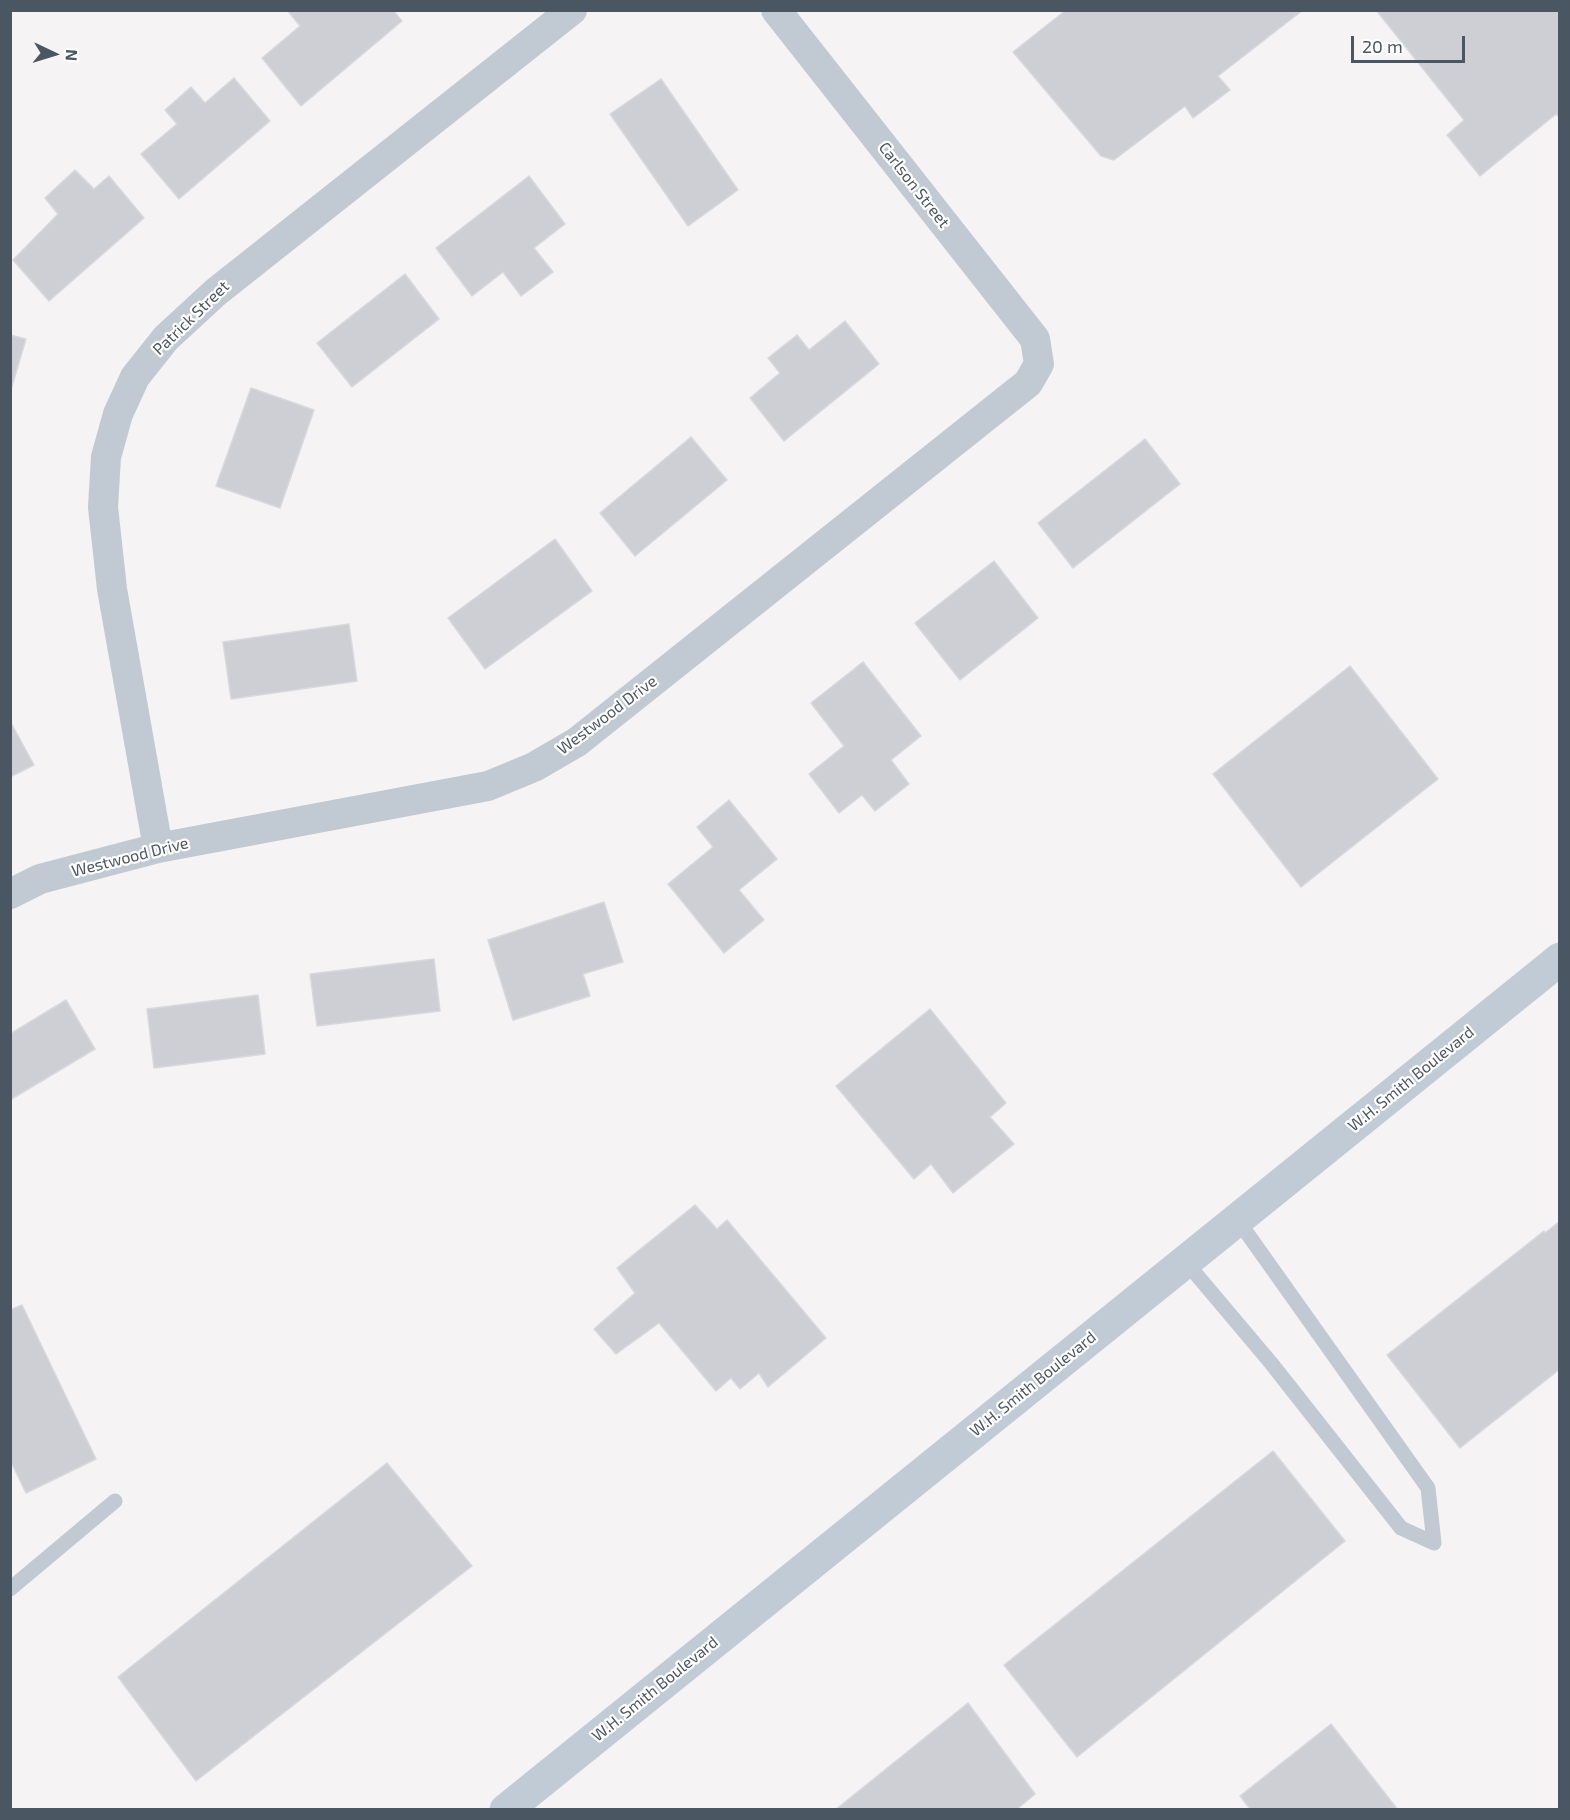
<!DOCTYPE html>
<html>
<head>
<meta charset="utf-8">
<style>
	body { margin:0 }
	#map { position:relative; width:1570px; height:1820px; overflow:hidden; background:#f5f3f3; font-family:"Exo 2",sans-serif }
	canvas { display:block }
	.frame { position:absolute; inset:0; border:12px solid #4a5661; pointer-events:none }
	.north { position:absolute; left:24px; top:24px; width:60px; height:60px; -webkit-text-stroke:4px #fff; paint-order:stroke; rotate:94deg; font-size:16px; font-weight:700; line-height:24px; text-align:center; color:#4a5661 }
	.north::after { content:''; display:block; margin:auto; width:21px; height:27px; background:#4a5661; clip-path:polygon(50% 0,100% 100%,50% 72%,0 100%) }
	.scale { position:absolute; left:1351px; top:36px; width:114px; height:27px; box-sizing:border-box; border:3px solid #4a5661; border-top:0; padding-left:8px; font-size:18px; line-height:21px; white-space:nowrap; color:#4a5661; -webkit-text-stroke:4px #fff; paint-order:stroke }
</style>
</head>
<body>
<div id="map">
<canvas width="1570" height="1820"></canvas>
<div class="frame"></div>
<div class="north">N</div>
<div class="scale">20 m</div>
</div>
<script>
const c = document.querySelector('canvas').getContext('2d');
c.lineJoin = 'round';
function fillPath(path, color) { c.fillStyle = color; c.fill(path, 'evenodd'); }
function stroke(path, color, width, dash) { c.strokeStyle = color; c.lineWidth = width; c.lineCap = dash ? 'butt' : 'round'; c.setLineDash(dash || []); c.stroke(path); }
function label(font, color, halo, rows, align = 'center') {
  c.font = font + ' "Exo 2",sans-serif'; c.lineWidth = 4.5; c.setLineDash([]); c.textBaseline = 'middle'; c.strokeStyle = halo; c.fillStyle = color; for (const [text, x, y, turn = 0] of rows) {
    c.save(); c.translate(x, y); c.rotate((+turn || 0) * Math.PI / 180); c.textAlign = isNaN(turn) ? turn : align; if (halo) c.strokeText(text, 0, 0); c.fillText(text, 0, 0); c.restore();
  }
}
const building = new Path2D(`
	M287,10H393L402,21L301,106L262,58L300,26Z
	M1066,10H1303L1218,76L1230,90L1193,118L1185,106L1114,160L1101,156L1013,52Z
	M1376,10H1560V118L1556,114L1480,176L1447,135L1464,120Z
	M234,78L270,121L179,199L141,154L177,124L165,110L191,87L205,103Z
	M661,79L738,190L688,226L610,114Z
	M75,170L94,189L109,176L144,218L49,301L13,260L58,214L45,198Z
	M529,176L565,224L534,248L553,272L521,296L503,272L472,296L436,248Z
	M405,274L439,319L352,387L317,343Z
	M845,321L879,364L784,441L750,398L780,373L768,358L797,335L809,350Z
	M10,335L26,339L10,393Z
	M251,388L314,410L280,508L216,486Z
	M691,437L727,480L635,556L600,513Z
	M1145,439L1180,484L1073,568L1038,523Z
	M555,539L592,591L485,669L448,618Z
	M994,561L1038,618L960,680L915,623Z
	M349,624L357,681L231,699L223,642Z
	M863,662L921,736L891,760L909,784L875,811L862,795L839,813L809,774L844,746L811,703Z
	M1350,666L1438,779L1301,887L1213,774Z
	M10,721L34,765L10,777Z
	M729,800L777,859L739,890L764,920L724,953L668,884L713,847L697,827Z
	M604,902L623,962L583,974L590,996L513,1020L488,940Z
	M434,959L440,1011L317,1026L310,974Z
	M258,995L265,1054L154,1068L147,1009Z
	M66,1000L95,1049L10,1100V1034Z
	M930,1009L1006,1103L990,1117L1014,1144L953,1193L931,1164L914,1179L836,1086Z
	M695,1205L717,1229L727,1220L826,1338L768,1387L759,1373L740,1389L731,1378L716,1391L659,1323L616,1354L594,1329L635,1293L617,1268Z
	M1560,1221V1369L1460,1448L1387,1355L1544,1231L1545,1233Z
	M22,1305L96,1459L26,1493L10,1460V1310Z
	M1273,1451L1345,1541L1077,1757L1004,1665Z
	M387,1463L472,1566L196,1781L118,1677Z
	M968,1703L1035,1794L1016,1810H835Z
	M1331,1724L1398,1810H1251L1240,1796Z`);
fillPath(building, '#cdcfd5');
stroke(building, '#d7d9de', 1.5);
stroke(new Path2D(`
	M1237,1219L1428,1488L1434,1543
	M1185,1261L1271,1363L1401,1528L1434,1543
	M10,1589L115,1501`), '#c1cad2', 15);
stroke(new Path2D(`
	M158,848L112,589L103,507L106,457L118,414L135,377L166,338L216,292L572,10
	M10,894L40,879L158,848L488,786L534,767L577,742L1028,383L1039,364L1035,339L776,10`), '#c1cad2', 30);
stroke(new Path2D(`
	M506,1810L1560,959`), '#c1cbd6', 33);
label('16px', '#4a5661', '#fff', [
	["Carlson Street",914,185,52],
	["Patrick Street",191,318,-44],
	["Westwood Drive",607,715,-37],
	["Westwood Drive",130,857,-14],
	["W.H. Smith Boulevard",1411,1079,-39],
	["W.H. Smith Boulevard",1033,1384,-39],
	["W.H. Smith Boulevard",655,1689,-39]
]);
</script>
</body>
</html>
